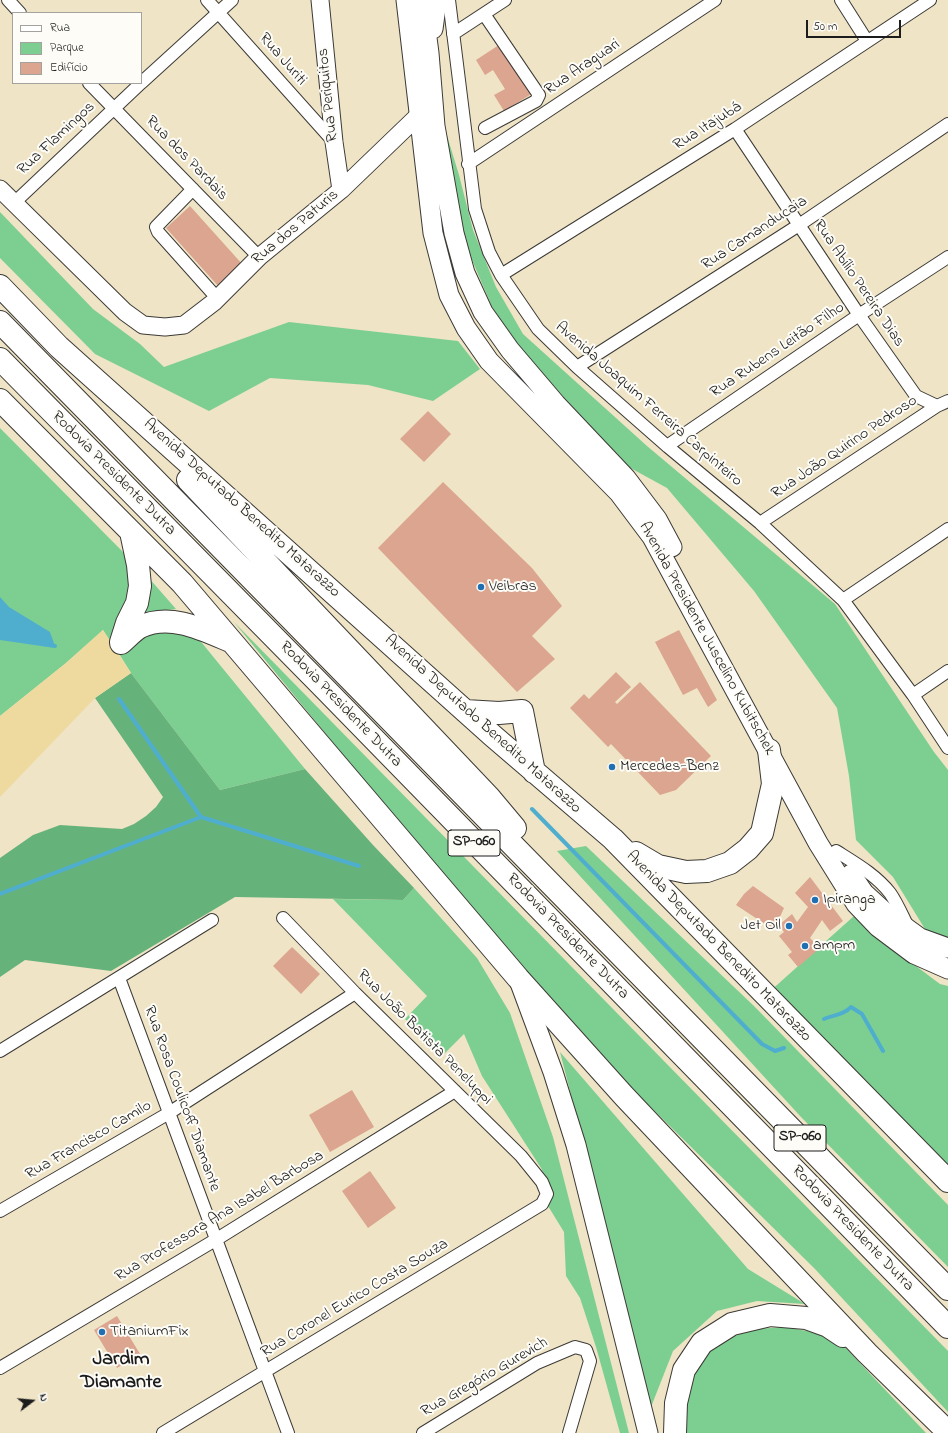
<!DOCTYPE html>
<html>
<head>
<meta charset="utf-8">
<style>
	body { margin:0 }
	#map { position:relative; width:948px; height:1433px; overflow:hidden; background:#efe4c6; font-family:"Indie Flower",sans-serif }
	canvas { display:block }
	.legend { position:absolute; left:12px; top:12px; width:130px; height:72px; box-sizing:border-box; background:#fdfcf7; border:1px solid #a3a29f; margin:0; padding:5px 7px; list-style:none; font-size:12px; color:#1c1c1c }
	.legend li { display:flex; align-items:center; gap:8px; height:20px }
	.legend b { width:20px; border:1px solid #a3a29f }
	.north { position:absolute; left:12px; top:1381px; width:40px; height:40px; -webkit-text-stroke:3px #fdfcf7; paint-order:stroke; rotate:74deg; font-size:11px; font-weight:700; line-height:16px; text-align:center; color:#1c1c1c }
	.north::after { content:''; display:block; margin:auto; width:14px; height:18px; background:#1c1c1c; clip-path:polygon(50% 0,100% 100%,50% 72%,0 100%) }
	.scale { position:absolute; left:806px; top:20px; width:95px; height:18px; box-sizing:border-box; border:2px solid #1c1c1c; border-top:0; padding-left:5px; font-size:12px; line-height:14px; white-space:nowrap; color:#1c1c1c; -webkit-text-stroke:3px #fdfcf7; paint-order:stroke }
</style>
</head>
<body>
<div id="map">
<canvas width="948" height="1433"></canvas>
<ul class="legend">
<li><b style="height:5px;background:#fff"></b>Rua</li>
<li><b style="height:11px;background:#7dcf91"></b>Parque</li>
<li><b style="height:11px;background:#dba58f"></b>Edifício</li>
</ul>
<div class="north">N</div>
<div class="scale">50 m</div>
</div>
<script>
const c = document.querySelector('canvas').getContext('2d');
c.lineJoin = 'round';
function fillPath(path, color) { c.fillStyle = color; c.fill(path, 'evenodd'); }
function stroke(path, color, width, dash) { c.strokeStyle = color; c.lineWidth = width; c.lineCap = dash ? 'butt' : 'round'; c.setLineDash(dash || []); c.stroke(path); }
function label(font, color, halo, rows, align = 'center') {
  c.font = font + ' "Indie Flower",sans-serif'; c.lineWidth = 4; c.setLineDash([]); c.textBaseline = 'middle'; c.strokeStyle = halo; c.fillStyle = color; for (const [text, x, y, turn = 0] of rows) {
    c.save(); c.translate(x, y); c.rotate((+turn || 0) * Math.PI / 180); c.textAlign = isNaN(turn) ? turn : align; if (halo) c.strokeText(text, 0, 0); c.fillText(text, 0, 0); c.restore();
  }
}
fillPath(new Path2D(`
	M445,129L459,175L473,230L496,287L523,334L647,446L835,604L934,752L948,770V941L925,929L893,877L856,840L849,776L837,708L754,591L667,488L625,465L515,343L492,307L461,234Z
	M0,212L93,309L140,344L164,367L289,322L458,341L480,369L433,401L368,385L270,378L209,411L95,354L0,258Z
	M0,428L122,551L133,567L135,576L114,647L103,630L66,663L0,716Z
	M148,577L176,609L152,612L134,618Z
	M234,622L948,1351V1412L815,1269L553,1011Z
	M158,625L193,632L305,769L220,790L131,673L116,649Z
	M586,846L755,1007L948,1205V1267L801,1117L557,851Z
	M414,888L477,958L510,1013L553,1137L629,1433H620L596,1347L580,1298L566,1276L564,1232L548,1206L552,1191L541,1168L482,1076L464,1034L442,1056L405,1019L427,996L333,899L403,900Z
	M854,916L873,934L940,984L948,986V1169L768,993Z
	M560,1052L748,1269L805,1304L757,1301L717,1311L673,1351L651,1407Z
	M785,1327L818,1333L840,1342L926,1433H681L684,1391L702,1356L725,1339L756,1329Z`), '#7dcf91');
fillPath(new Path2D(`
	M131,673L220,790L305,769L373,845L414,888L403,900L235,897L111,971L25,960L0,977V858L33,835L60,825L122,829L134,824L146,816L156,807L163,797L95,698Z`), '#66b27b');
fillPath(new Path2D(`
	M103,630L131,673L95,698L0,797V716L66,663Z`), '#eeda9e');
fillPath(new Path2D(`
	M0,597L9,607L50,632L55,646L0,638Z`), '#4faece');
stroke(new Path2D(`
	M0,638L55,646
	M119,699L201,817L359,866
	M532,809L762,1044L775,1051L784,1048
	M0,894L201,817
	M824,1019C833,1015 844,1015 851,1007L862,1014L883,1051`), '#4faece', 4);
fillPath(new Path2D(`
	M502,43L533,93L504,111L494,95L505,89L493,70L485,75L476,60Z
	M190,206L243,265L219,287L166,228Z
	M428,411L451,434L424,462L400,439Z
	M443,482L532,568L562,606L532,636L555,659L517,692L378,548Z
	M679,630L717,700L708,707L697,688L683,695L655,642Z
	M616,672L631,687L615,702L617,704L640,682L711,756L676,790L660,795L611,744L608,747L570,708L584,694L589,699Z
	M810,877L843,921L830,931L822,920L810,938L820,948L798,967L788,955L792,952L779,936L784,932L779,925L792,914L797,922L808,907L795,893Z
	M753,886L784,908L774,930L736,905L744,894Z
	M292,947L320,974L301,994L273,966Z
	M352,1090L374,1127L330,1152L309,1115Z
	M370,1171L396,1208L368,1228L342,1191Z
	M117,1316L140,1354L117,1368L94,1330Z`), '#dba58f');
const street = new Path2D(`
	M8,0L20,13
	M207,0L334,142
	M449,0L475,209L489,252L501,275L538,329L577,367L667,446L760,523L843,600L913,695L948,748
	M841,0L867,41
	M484,14L539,95L536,101L485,128
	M453,34L505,0
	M89,83L259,257
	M141,83L232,0
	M735,129L859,315L916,396L937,406
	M468,164L715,0
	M193,189L156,227L158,232L217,298
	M14,203L141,83
	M501,275L735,129L930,0
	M577,367L799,225L948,124
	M667,446L859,315L948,257
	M760,523L937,406L948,401
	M843,600L948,529
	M913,695L948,671
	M836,851C855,863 876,875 890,893C897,903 902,915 907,925
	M119,978L288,1433
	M0,1051L212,920
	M0,1211L169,1113L355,993
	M0,1368L217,1239L455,1091
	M163,1433L542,1204L547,1194L542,1182L521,1156L355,993L283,918
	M423,1433L537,1363L575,1347L586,1350L590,1361L569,1433`);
const secondary = new Path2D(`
	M320,0L334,142L341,190
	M0,189L125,312L143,325L165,327L184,325L214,302L259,257L341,190L420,114`);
const primary = new Path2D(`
	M406,0L433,233L449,295L466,328L489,361L619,493L652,537L818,843L856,904L878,927L914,954L948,969
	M422,0L429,53L435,126L454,233L465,273L483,312L510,350L556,404L626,478L657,519L672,547
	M433,29L437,0
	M851,874L864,893L887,914L920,938L948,948
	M520,983L553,1072L576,1145L648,1433`);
const highway = new Path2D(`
	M0,286L59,347L493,736L613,839L948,1181
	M0,322L948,1289
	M0,359L326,690L948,1327
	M0,400L182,583L518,978L624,1096L867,1353L948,1432
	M188,480L489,797L515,828
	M121,642L127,623L137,603L140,586L138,565L131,532
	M121,643C127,638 133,631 140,627C170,613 202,629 230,641
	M465,711L499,713L522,711L534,772
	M636,853L658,866L686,872L707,871L730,863L748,849L762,833L773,784L769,750
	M675,1433L676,1403L684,1370L702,1343L732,1324L770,1315L806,1318L828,1326L843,1336`);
stroke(street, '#3c3a36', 14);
stroke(secondary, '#3c3a36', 19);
stroke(primary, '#3c3a36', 21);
stroke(highway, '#3c3a36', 24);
stroke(street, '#fff', 12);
stroke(secondary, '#fff', 17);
stroke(primary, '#fff', 19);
stroke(highway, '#fff', 22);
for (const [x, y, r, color] of [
	[481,587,4,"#1f6fb2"],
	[612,767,4,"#1f6fb2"],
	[815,900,4,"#1f6fb2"],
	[789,926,4,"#1f6fb2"],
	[805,946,4,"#1f6fb2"],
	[102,1332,4,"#1f6fb2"]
]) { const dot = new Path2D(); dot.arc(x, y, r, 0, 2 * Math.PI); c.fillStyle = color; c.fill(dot); stroke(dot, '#fdfcf7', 1.5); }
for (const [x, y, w] of [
	[474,843,52],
	[800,1138,52]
]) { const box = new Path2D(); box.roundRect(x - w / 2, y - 13, w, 26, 3); c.fillStyle = '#fdfcf7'; c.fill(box); stroke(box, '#1c1c1c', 1); }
label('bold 15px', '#1c1c1c', null, [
	["SP-060",474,843],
	["SP-060",800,1138]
]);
label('16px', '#1c1c1c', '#fdfcf7', [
	["Rua Juriti",282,60,49],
	["Rua Araguari",583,68,-34],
	["Rua Periquitos",329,95,-96],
	["Rua Itajubá",708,127,-32],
	["Rua Flamingos",57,139,-43],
	["Rua dos Pardais",186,159,46],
	["Rua dos Paturis",296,228,-40],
	["Rua Camanducaia",755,234,-33],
	["Rua Abílio Pereira Dias",858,284,56],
	["Rua Rubens Leitão Filho",778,351,-34],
	["Avenida Joaquim Ferreira Carpinteiro",648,405,41],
	["Rua João Quirino Pedroso",845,448,-34],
	["Rodovia Presidente Dutra",113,474,45],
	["Avenida Deputado Benedito Matarazzo",241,509,42],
	["Avenida Presidente Juscelino Kubitschek",706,639,61],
	["Rodovia Presidente Dutra",340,705,46],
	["Avenida Deputado Benedito Matarazzo",482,725,42],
	["Rodovia Presidente Dutra",567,937,46],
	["Avenida Deputado Benedito Matarazzo",718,947,46],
	["Rua João Batista Peneluppi",424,1038,45],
	["Rua Rosa Coulicoff Diamante",181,1099,70],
	["Rua Francisco Camilo",89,1141,-30],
	["Rua Professora Ana Isabel Barbosa",220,1217,-31],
	["Rodovia Presidente Dutra",852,1229,46],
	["Rua Coronel Eurico Costa Souza",355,1299,-31],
	["Rua Gregório Gurevich",485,1378,-30]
]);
label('16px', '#1c1c1c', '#fdfcf7', [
	["Veibras",489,587],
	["Mercedes-Benz",620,767],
	["Ipiranga",823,900],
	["Jet Oil",781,926,"right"],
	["ampm",813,946],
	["TitaniumFix",110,1332]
], 'left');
label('bold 20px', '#1c1c1c', '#fdfcf7', [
	["Jardim",121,1361],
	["Diamante",121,1384]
]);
</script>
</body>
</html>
